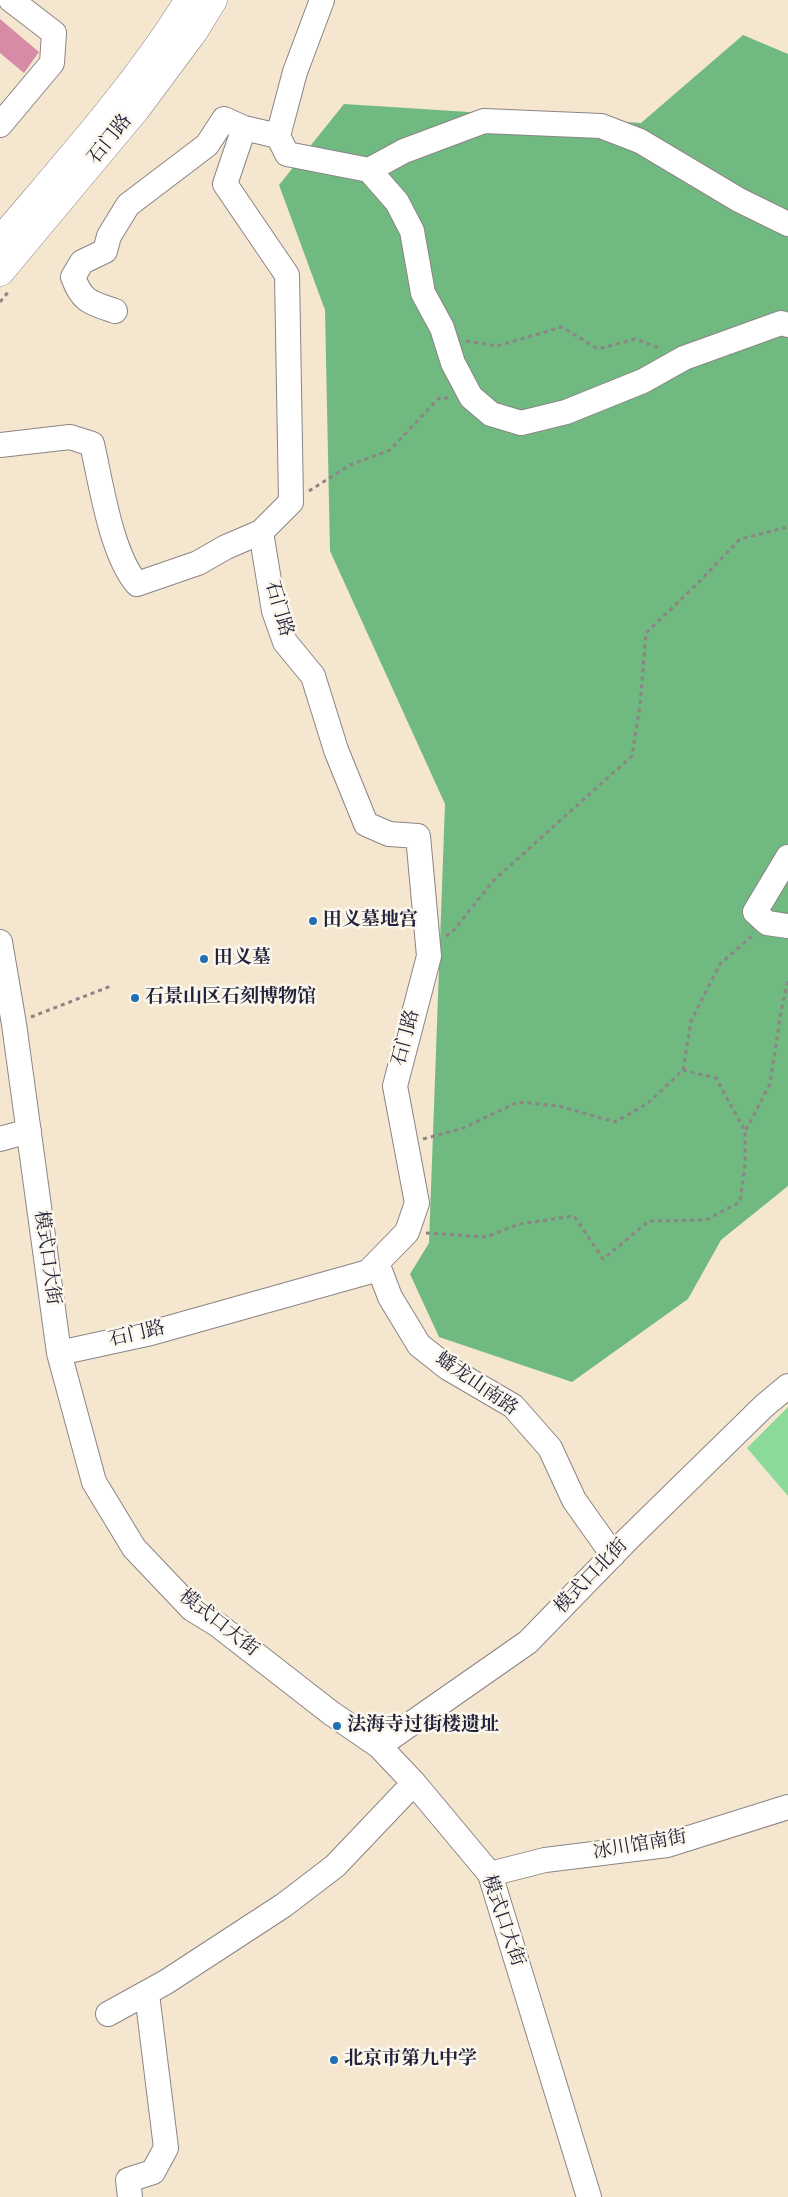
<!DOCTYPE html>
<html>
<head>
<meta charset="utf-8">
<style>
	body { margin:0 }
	canvas { display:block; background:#f5e6cf }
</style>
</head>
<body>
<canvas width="788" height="2197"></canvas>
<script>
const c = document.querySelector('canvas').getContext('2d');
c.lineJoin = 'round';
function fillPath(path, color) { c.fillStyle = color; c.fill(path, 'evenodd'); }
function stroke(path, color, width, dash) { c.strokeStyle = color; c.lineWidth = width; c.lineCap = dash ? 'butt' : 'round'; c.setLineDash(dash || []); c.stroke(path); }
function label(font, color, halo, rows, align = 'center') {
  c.font = font + ' "IM FELL DW Pica","Noto Serif SC",serif'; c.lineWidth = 5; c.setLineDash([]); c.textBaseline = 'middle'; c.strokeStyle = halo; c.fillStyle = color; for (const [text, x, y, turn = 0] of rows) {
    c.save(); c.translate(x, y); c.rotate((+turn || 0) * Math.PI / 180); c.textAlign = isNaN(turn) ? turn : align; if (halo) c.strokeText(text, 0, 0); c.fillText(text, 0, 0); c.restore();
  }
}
fillPath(new Path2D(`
	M788,1407V1496L747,1448Z`), '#8bda99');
fillPath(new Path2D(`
	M743,35L788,54V1186L721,1240L688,1299L572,1382L439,1337L410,1274L429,1243L445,804L330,551L325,310L279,185L344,104L641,123Z`), '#70ba81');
fillPath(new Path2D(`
	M0,19L39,52L24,73L0,53Z`), '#d88ba6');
const minor = new Path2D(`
	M322,0L295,72L278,136L287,154L369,170L397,202L412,231L423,293L442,328L453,363L471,397L491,414L521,423L566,412L643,381L684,358L781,323L788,325
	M0,125L52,63L54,33L11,0
	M369,170L404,151L484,121L601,126L640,141L739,200L788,224
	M115,311C91,303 82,302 73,277L82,262L105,251L109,236L128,205L207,145L224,119L244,128
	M0,445L70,437L92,444C101,483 111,554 137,584L198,563L226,547L261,532L291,502L287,275L225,184L244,128L278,136
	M788,857L755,912L767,923L788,926
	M0,942L14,1024L59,1353L94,1482L134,1548L192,1609L218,1625L331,1713L379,1746L414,1783L490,1874L589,2197
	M0,1139L29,1131
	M377,1263L390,1297L419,1345L448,1368L513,1406L550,1448L574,1500L613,1555
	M59,1353L151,1333L368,1272L407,1232L417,1203L395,1086L429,956L418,836L389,834L366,824L336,750L313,676L285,642L274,611L261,532
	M379,1746L528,1642L628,1539L764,1406L788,1386
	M490,1874L545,1860L667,1845L788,1807
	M108,2014L166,1982L284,1905L335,1866L414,1783
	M130,2197L128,2180L153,2172L166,2148L147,1994`);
const highway = new Path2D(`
	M0,241C66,163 135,87 189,0
	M0,272L136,109L194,31L213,0`);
stroke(minor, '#8c8485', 26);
stroke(highway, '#8c8485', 29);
stroke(new Path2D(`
	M0,302L9,291
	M466,341L497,346L562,327L598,349L635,339L662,349
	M309,491L350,465L390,450L439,398H450
	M446,936L453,931L494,880L632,756L640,706L646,633L700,581L740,539L788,527
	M31,1017L111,986
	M746,1130L770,1084L781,1012L788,980
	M423,1139L461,1129L518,1102L559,1106L615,1122L647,1104L683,1070L691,1021L720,964L753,935
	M426,1233L486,1237L519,1224L574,1216L603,1259L649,1221L706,1220L740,1202L745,1164V1131L716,1078L683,1070`), '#8c8485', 3, [4, 4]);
stroke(minor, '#fff', 24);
stroke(highway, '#fff', 28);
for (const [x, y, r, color] of [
	[313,921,5,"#1f6fb2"],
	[204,959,5,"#1f6fb2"],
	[135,998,5,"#1f6fb2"],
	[337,1726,5,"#1f6fb2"],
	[334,2060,5,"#1f6fb2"]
]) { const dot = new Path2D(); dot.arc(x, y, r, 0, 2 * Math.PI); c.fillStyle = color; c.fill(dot); stroke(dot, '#fbf7ec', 2); }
label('19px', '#22223b', '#fbf7ec', [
	["石门路",111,140,-51],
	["石门路",278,609,74],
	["石门路",407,1038,-75],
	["模式口大街",46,1258,82],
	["石门路",137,1335,-13],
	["蟠龙山南路",476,1385,35],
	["模式口北街",592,1577,-46],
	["模式口大街",218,1624,38],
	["冰川馆南街",640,1846,-10],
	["模式口大街",502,1921,71]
]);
label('bold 19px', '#22223b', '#fbf7ec', [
	["田义墓地宫",323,921],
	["田义墓",214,959],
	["石景山区石刻博物馆",145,998],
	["法海寺过街楼遗址",347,1726],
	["北京市第九中学",344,2060]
], 'left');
</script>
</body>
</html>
